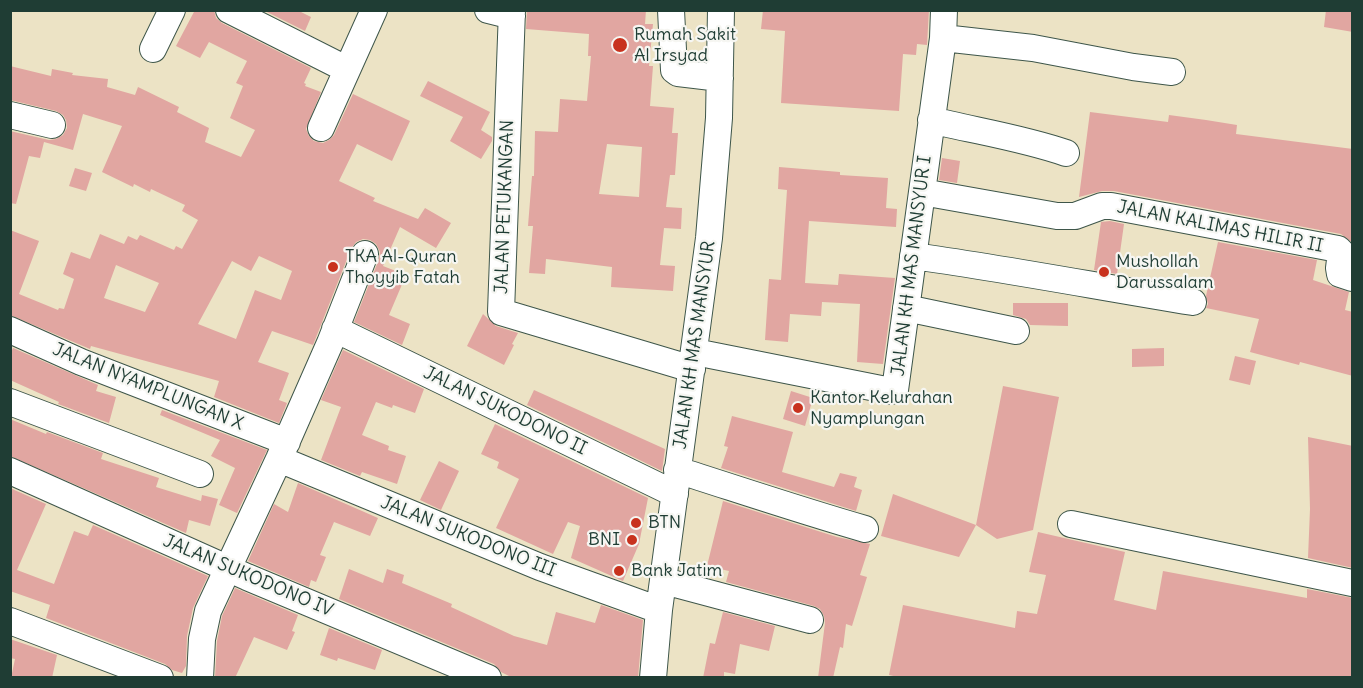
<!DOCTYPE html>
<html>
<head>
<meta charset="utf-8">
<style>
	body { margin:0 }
	#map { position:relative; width:1363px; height:688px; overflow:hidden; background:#ece3c5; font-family:Delius,sans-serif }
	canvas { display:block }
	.frame { position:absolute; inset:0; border:12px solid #1f3d34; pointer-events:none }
</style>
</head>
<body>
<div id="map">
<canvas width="1363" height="688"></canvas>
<div class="frame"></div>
</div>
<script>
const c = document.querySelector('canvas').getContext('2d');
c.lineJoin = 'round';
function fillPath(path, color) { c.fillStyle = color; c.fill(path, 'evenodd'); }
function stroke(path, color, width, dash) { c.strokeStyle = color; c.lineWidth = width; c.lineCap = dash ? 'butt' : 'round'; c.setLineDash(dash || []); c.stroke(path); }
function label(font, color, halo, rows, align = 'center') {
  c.font = font + ' Delius,sans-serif'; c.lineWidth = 4.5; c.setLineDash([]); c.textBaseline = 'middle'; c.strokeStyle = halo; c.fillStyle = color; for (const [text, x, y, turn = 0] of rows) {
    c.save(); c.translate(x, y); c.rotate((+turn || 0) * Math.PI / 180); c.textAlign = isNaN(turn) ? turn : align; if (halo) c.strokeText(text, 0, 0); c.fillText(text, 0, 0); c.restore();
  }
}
fillPath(new Path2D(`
	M195,10H214L216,18L222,23L311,68L304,83L306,84L305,86L321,92L306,129L309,136L314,141L323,143L329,140L334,135L353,94L410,121L392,161L357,144L339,181L375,198L373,201L418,219L425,208L451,223L436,248L400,227L383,266L406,275L389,315L410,324L402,345L354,322L379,259L380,252L376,244L370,240L363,239L356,242L351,249L313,345L272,331L258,362L289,373L279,400L287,403L279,423L214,397L219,381L91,346L90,349L10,315V230L39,241L19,294L58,310L59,308L64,309L74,279L63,274L71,252L90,259L100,234L124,244L128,236L137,240L140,235L174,250L176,246L182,249L198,220L182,211L185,205L151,189L150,192L134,184L133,187L102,172L122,126L83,114L73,150L44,142L40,158L29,156L16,204L10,203V131L49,140L56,139L63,135L67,128L66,120L63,115L56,111L10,100V66L51,76L52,69L73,73L72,75L108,79L107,87L135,95L138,87L179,107L177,112L209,128L205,142L241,157L255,130L230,118L243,86L236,83L247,61L209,42L200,58L176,46ZM259,256L292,271L281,300L255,290L236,339L198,324L232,261L251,271ZM116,265L159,283L145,312L104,298Z
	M263,10H297L311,17L305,31Z
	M527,10H646L645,24H653L649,66H653L650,106L674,108L672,133H678L675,175H670L666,207L682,208L681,229L664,228L660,265L675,266L673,291L611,287L612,267L546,259L545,274L529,273L533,226H528L532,176H534L535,131L558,132L560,99L587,101L591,56H588L589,34L526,29ZM607,144L642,147L639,197L599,194Z
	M763,10L795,12V10H929L927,45L917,44L916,55L903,54L899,111L781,103L785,31L761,29Z
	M1326,10H1353V32L1324,27Z
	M428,81L490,112L481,130L492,137V141L481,159L450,141L463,117L420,96Z
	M1090,112L1168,122L1169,115L1206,120L1237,125L1236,134L1353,149V243L1341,234L1114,191H1102L1079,197Z
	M942,158L960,161L957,183L939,180Z
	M779,167L840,172V175L888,178L886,208L897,209L896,227L809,221L805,283L838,285L839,274L895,278L883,364L857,362L860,304L822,302L821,316L790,314L788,342L765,340L769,279L781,280L787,190L778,189Z
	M75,168L92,173L86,191L69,186Z
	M1110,221L1124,224L1117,274L1094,270L1101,222Z
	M1218,242L1317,260L1313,280L1349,292L1345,310L1353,312V376L1300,362L1299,365L1250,352L1259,319L1206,308L1208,304L1206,296Z
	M1013,303H1068V326L1030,325L1026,319L1013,315Z
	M483,314L496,326L518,333L512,344L514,345L504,365L467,346Z
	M13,348L98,385L96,391L116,397L109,423L58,404L59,402L10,380V355Z
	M1164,348V366L1132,367V349Z
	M343,350L424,389L415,413L393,405L392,408L376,402L362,435L389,446L388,450L406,456L397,484L362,472L360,476L321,460L341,407L321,400Z
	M1235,356L1256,361L1250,385L1229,380Z
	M1003,386L1059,397L1033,530L997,539L976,525Z
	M534,390L665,449L662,471L527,405Z
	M791,391L813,398L805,426L783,419Z
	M162,410L267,450L237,513L219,505L235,468L211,456L220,440L160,415Z
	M732,416L793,432L782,472L834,487L840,473L857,477L854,487L862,490L856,511L721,468L728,447L724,446Z
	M10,419L46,434L47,432L103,453L101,459L159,478L156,487L201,501L202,495L218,499L210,526L189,520L186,533L10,456Z
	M495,424L648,498L639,544L623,581L571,558L580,526L568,522L553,554L496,528L519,479L497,468L499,462L481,454Z
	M1308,437L1353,446V568L1308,558L1310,509Z
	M439,461L459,471L441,510L420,500Z
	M298,483L378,518L370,536L334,522L320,555L326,557L316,582L311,580L309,587L248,561L274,504L288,512Z
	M10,488L46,504L17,570L54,584L74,531L88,536L93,525L208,576L193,608L187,636L186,666L182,673L172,670L165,664L46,618L50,605L10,591Z
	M893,494L976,525L959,557L881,536Z
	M723,501L837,537L870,544L860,575L867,577L852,626L846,624L843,648L840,647L833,678H818L825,623L824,616L820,609L814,606L726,582L729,571L707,566Z
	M1038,532L1125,552L1114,600L1156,610L1163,571L1307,598V589L1353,598V678H902L889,675L903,605L1015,628L1017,611L1037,614L1046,575L1029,572Z
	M349,569L383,583L387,569L404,575L402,583L452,604L451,607L514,636L547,645L556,612L595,623L601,605L643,620L638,678H513L501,672L494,664L339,599Z
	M235,588L298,615L292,631L295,632L287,650L254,637L235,678H215L217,641L222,616Z
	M723,612L775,626L769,651L740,644L735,674L724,672V678H703L710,643L715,644Z
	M329,628L382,650L375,670L338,658L337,661L320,655Z
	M10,639L57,655L52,678H11L15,659L10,658Z`), '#e1a6a1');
const minor = new Path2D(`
	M229,10L346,69
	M488,10L512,16
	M512,10L501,312L692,369
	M671,10L674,70L678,73L720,78
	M943,38L1033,48L1133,67L1172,72
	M153,49L172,10
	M10,115L52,125
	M931,120C976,131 1023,138 1066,153
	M321,128L374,10
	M922,192L1057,216H1075L1102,206H1111L1338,249L1341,252L1339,268L1340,274L1352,278
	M913,256C1007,269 1100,287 1193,302
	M906,308L1016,331
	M335,329L675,494
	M10,330L81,362L287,442
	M695,352L891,391L895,390L943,38L944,10
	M10,402L200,474
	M279,459L540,567L659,610
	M677,470C740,490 802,511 865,529
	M10,471L247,577L488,678
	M1071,524L1352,583
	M664,581L810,620
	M10,621L160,678
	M200,678L202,639L208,611L279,459L330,343L365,254
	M653,678L659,610L709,238L719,118L721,10`);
stroke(minor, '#3e564a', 28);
stroke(minor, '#fff', 26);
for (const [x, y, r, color] of [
	[620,45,8,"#c8321e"],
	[333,267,6,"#c8321e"],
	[1104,272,6,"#c8321e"],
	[798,408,6,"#c8321e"],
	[636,523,6,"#c8321e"],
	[632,540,6,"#c8321e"],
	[619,571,6,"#c8321e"]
]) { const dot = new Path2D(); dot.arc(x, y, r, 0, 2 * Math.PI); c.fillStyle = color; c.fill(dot); stroke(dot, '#f6f6f2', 2); }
label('18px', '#1f3d34', '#f6f6f2', [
	["Rumah Sakit",634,35],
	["Al Irsyad",634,56],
	["TKA Al-Quran",345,257],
	["Thoyyib Fatah",345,278],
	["Mushollah",1116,262],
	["Darussalam",1116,283],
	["Kantor Kelurahan",810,398],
	["Nyamplungan",810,419],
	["BTN",648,523],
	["BNI",620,540,"right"],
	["Bank Jatim",631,571]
], 'left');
label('18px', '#1f3d34', '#f6f6f2', [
	["JALAN PETUKANGAN",505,207,-88],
	["JALAN KALIMAS HILIR II",1220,227,11],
	["JALAN KH MAS MANSYUR I",912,266,-83],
	["JALAN KH MAS MANSYUR",695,345,-82],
	["JALAN NYAMPLUNGAN X",148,387,22],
	["JALAN SUKODONO II",505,411,26],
	["JALAN SUKODONO III",468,537,22],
	["JALAN SUKODONO IV",248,576,23]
]);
</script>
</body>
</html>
